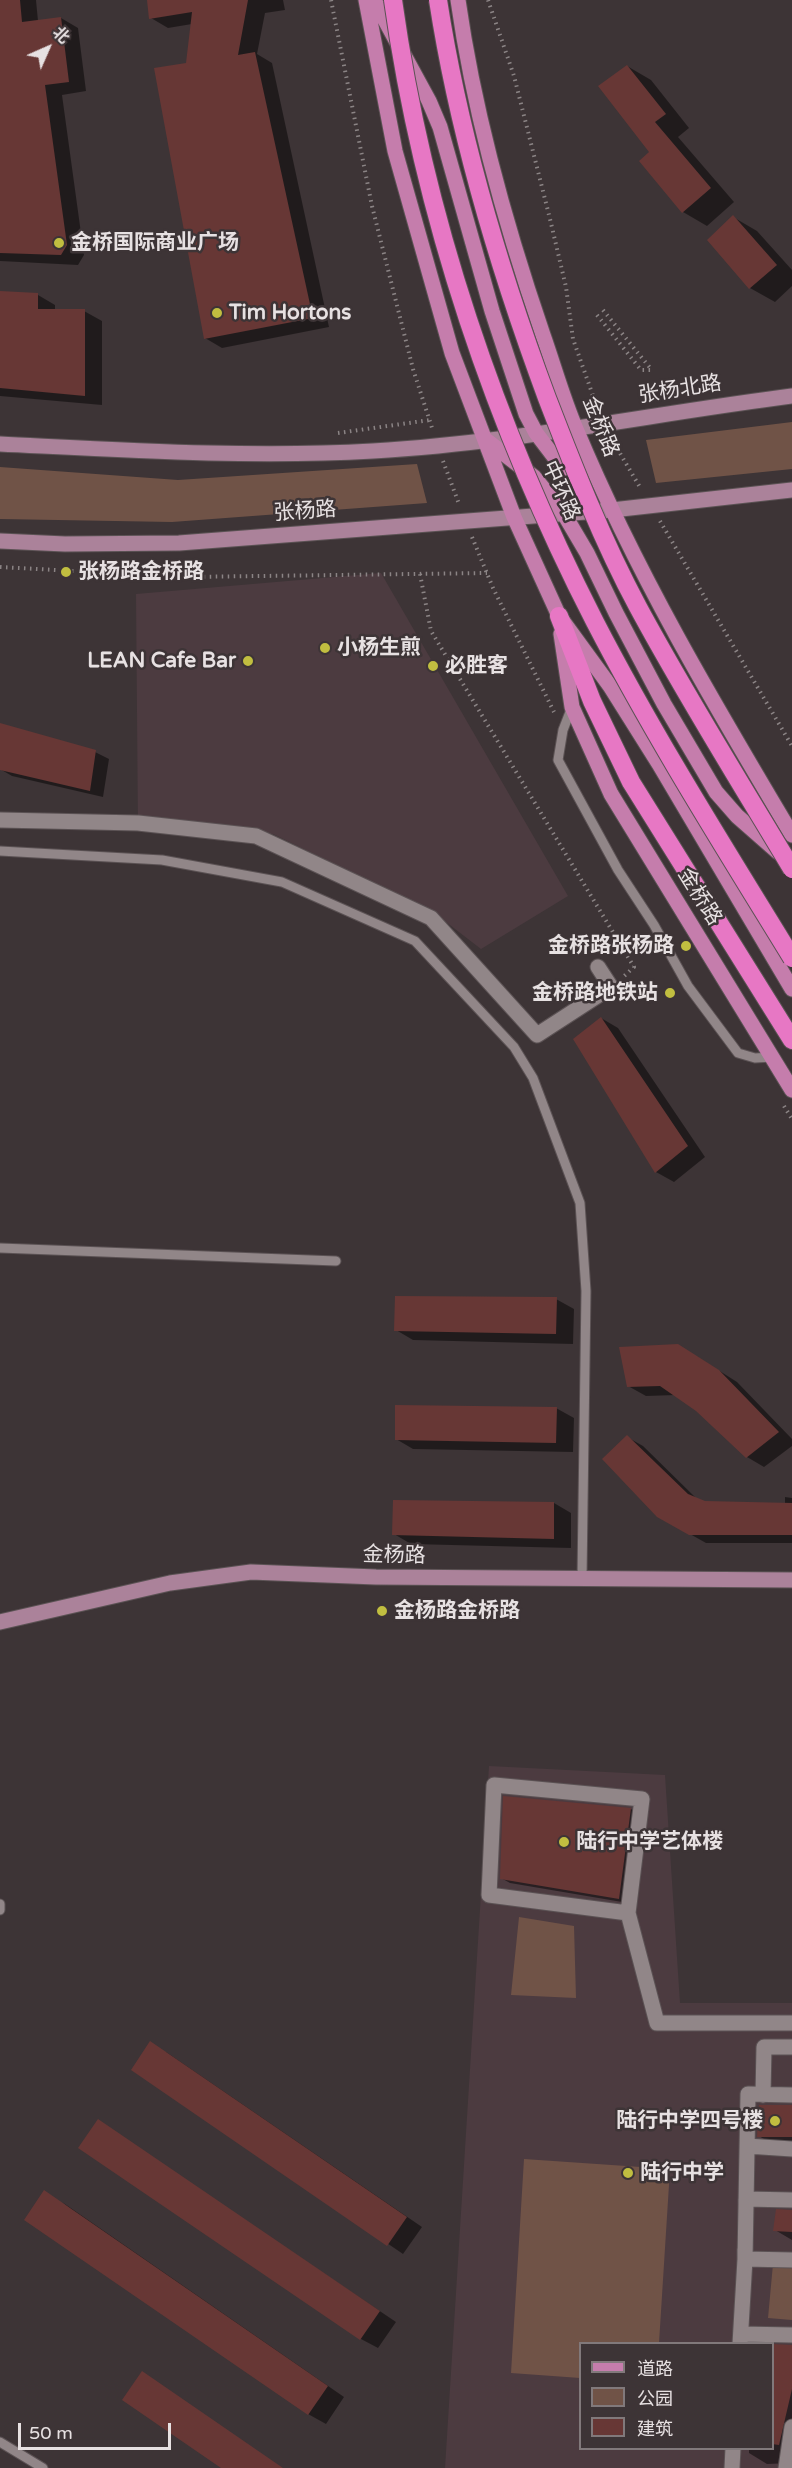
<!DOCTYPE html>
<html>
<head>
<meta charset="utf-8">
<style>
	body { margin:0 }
	#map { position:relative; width:792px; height:2468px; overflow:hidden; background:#3d3436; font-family:"Varela Round","Noto Sans SC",sans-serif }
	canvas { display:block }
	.legend { position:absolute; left:579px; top:2342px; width:195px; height:108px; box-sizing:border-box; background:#3d3436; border:2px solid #81797b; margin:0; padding:8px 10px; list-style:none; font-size:18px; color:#e7e1e2 }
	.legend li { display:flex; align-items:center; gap:12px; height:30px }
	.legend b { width:30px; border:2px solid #81797b }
	.north { position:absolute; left:18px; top:18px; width:60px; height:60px; -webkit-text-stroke:4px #3d3436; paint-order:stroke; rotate:45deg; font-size:16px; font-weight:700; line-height:24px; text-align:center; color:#e7e1e2 }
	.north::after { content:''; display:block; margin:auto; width:21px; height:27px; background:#e7e1e2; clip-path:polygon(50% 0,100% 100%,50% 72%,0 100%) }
	.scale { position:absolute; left:18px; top:2423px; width:153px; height:27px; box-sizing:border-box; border:3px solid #e7e1e2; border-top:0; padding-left:8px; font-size:18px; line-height:21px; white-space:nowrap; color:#e7e1e2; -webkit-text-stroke:4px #3d3436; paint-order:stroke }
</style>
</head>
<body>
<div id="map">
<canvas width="792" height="2468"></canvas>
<ul class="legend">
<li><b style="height:8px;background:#c57dac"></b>道路</li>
<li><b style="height:16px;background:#705347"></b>公园</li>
<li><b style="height:16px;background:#673735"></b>建筑</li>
</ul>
<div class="north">北</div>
<div class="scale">50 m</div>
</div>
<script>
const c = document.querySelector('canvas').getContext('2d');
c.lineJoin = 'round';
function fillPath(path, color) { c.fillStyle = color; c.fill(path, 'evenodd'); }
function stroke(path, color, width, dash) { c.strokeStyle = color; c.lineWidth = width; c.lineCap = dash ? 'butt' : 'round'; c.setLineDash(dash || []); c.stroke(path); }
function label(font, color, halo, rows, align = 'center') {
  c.font = font + ' "Varela Round","Noto Sans SC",sans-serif'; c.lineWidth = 5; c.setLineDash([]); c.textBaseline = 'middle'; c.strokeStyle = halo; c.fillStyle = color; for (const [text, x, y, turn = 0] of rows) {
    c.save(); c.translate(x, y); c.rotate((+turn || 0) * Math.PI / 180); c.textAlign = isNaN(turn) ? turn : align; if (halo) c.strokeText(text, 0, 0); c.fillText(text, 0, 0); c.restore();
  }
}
fillPath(new Path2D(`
	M381,573L568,896L481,949L433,912L273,834L138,830L136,594Z
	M489,1766L665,1775L680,2003H792V2468H445ZM580,2344H772V2448H580Z`), '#4c3b40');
fillPath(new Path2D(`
	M792,422V469L656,483L646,440Z
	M417,464L427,503L172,522L0,519V467L178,480Z
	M519,1917L574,1926L576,1998L511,1995Z
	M524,2159L670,2169L659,2343L580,2344V2378L511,2373Z
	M773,2264L792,2265V2320L768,2318Z`), '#705347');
fillPath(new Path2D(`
	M0,0H36L38,21L61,18L78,28L86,91L62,95L84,255L78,265L0,261Z
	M148,0H283L285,10L265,13L257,54L272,63L329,327L222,348L205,338L192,24L168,28L151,18Z
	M627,66L651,80L689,128L678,137L734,202L707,226L683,212Z
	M733,217L757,231L792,270V286L775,302L750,288L709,240Z
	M0,292L38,295L55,305V311H84L102,321V405L0,396Z
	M0,749L95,752L109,759L103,797L12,776L0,769Z
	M601,1018L618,1028L705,1157L674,1182L656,1172Z
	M556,1299L574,1309L573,1344L413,1340L396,1330Z
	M696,1356L737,1382L792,1439V1446L764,1467L747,1457L697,1410L676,1395L646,1396L628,1386Z
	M556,1408L574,1418L573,1452L413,1449L396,1439Z
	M627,1437L643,1446L698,1500L705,1503L785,1504V1497L792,1498V1543H706L658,1516Z
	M554,1503L571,1513V1548L411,1544L394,1534Z
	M631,1809L639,1814L628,1903L510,1883L501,1878Z
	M166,2052L422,2227L403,2254L133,2070Z
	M792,2106V2146L777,2147L759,2136Z
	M98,2121L396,2322L378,2348L361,2339Z
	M62,2202L344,2397L326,2424L308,2414Z
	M792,2210V2240L775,2230Z
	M792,2346V2463L767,2464L749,2453V2448H772V2347Z`), '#0007');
fillPath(new Path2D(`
	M0,0H20L22,22L61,17L69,82L45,85L67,245L61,255L0,253Z
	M147,0H248L238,55L255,52L313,318L204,339L154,68L186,63L192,12L149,19Z
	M627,65L666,114L655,122L711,188L682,213L639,161L649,152L598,86Z
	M733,215L777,265L749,289L707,240Z
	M0,291L38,293V309H85V396L0,388Z
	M0,723L96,750L90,791L0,770Z
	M601,1017L688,1146L655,1173L573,1039Z
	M395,1296L557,1297L556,1334L394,1331Z
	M678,1344L719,1370L779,1432L746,1458L696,1411L660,1386L627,1387L619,1347Z
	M395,1405L557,1407L556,1443L395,1440Z
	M627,1435L688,1494L705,1501L792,1503V1535H689L657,1517L602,1459Z
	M393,1500L554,1502V1539L392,1535Z
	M503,1796L631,1808L619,1899L500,1879Z
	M150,2041L407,2217L387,2246L131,2070Z
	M759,2105H792V2137H757Z
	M98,2119L380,2311L360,2340L78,2148Z
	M44,2190L328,2386L308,2415L24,2220Z
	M776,2209L792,2210V2232L773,2231Z
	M772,2344L792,2345V2389L779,2445L772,2444Z
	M142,2371L283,2468H221L122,2400Z`), '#673735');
const lane = new Path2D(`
	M572,707L563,730L558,760L618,870L654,925L688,986L738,1053L755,1058L773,1057
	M0,851L162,860L282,882L415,941L514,1047L533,1078L580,1203L586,1291L582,1577
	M0,1248L336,1261
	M0,1904V1910
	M0,2442L43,2468`);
const street = new Path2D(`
	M0,820L138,823L256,836L431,918L537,1035L611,987L598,967
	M628,1913L489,1895L494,1785L642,1799L628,1913L657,2023H792
	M763,2095L764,2047H792
	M747,2146L792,2149
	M746,2207V2199L792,2200
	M745,2249V2259L792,2260
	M741,2334L792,2335
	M740,2344L745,2259L748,2094L792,2095
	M732,2468L733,2448
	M786,2468L792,2427`);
const secondary = new Path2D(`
	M0,444C124,450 249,458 373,451C513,443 652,414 792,396
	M0,541L65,544L179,543L612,510L792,490
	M0,1622L170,1583L251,1572L376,1577L792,1580`);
const primary = new Path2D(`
	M366,0L395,151L452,353L514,517L559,616L610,686L659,764L792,989
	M374,0L429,101L440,127L492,311L526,414L536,433L565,471L581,485
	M458,0C474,113 506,227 543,335C554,366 563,399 576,429C635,571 714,704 792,835
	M486,440L534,477L564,514L587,553L616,613L664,704L716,792L737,816L778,852
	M561,634L572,707L611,794L792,1090`);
const highway = new Path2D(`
	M559,616L592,701L631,782L792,1040`);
stroke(lane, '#5b5254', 11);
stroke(street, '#5b5254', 17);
stroke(secondary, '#5b5254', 17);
stroke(primary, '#5b5254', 17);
stroke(highway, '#5b5254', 20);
stroke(new Path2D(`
	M331,0L372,206L413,369L433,431
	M488,0L514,76L550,219L566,287L573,339L598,410
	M603,310L651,369
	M597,315L641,370H651
	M338,433L430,420
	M611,438L641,489
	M443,461L459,504
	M660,521L792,746
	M472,537L493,588L554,712
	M0,567L185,577L487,573
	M420,574L431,631L634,967L623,977
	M784,1106L792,1119`), '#8b8485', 4, [1.5, 4.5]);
stroke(lane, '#918688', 9);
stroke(street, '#918688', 15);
stroke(secondary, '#ab829a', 15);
stroke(primary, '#c57dac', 15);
stroke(highway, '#e777c4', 18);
const highwayBridge = new Path2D(`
	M393,0C423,216 496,429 595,622C655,738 724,847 792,958
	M438,0C459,136 499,269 547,398C574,468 602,540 638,607C686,696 740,782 792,869`);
stroke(highwayBridge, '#5b5254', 20, []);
stroke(highwayBridge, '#e777c4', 18);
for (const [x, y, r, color] of [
	[59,243,6,"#c1be40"],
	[217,313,6,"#c1be40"],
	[66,572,6,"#c1be40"],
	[325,648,6,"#c1be40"],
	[248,661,6,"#c1be40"],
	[433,666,6,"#c1be40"],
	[686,946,6,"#c1be40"],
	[670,993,6,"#c1be40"],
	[382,1611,6,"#c1be40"],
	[564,1842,6,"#c1be40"],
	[775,2121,6,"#c1be40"],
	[628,2173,6,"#c1be40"]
]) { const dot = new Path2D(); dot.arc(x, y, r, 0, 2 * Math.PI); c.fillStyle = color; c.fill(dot); stroke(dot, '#3d3436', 2); }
label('bold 21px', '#e7e1e2', '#3d3436', [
	["金桥国际商业广场",71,243],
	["Tim Hortons",229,313],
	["张杨路金桥路",78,572],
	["小杨生煎",337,648],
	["LEAN Cafe Bar",236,661,"right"],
	["必胜客",445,666],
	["金桥路张杨路",674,946,"right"],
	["金桥路地铁站",658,993,"right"],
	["金杨路金桥路",394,1611],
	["陆行中学艺体楼",576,1842],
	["陆行中学四号楼",763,2121,"right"],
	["陆行中学",640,2173]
], 'left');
label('21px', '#e7e1e2', '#3d3436', [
	["张杨北路",680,390,-9],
	["金桥路",600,427,68],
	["中环路",560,491,66],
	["张杨路",305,512,-4],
	["金桥路",699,897,58],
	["金杨路",394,1556,1]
]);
</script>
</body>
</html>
